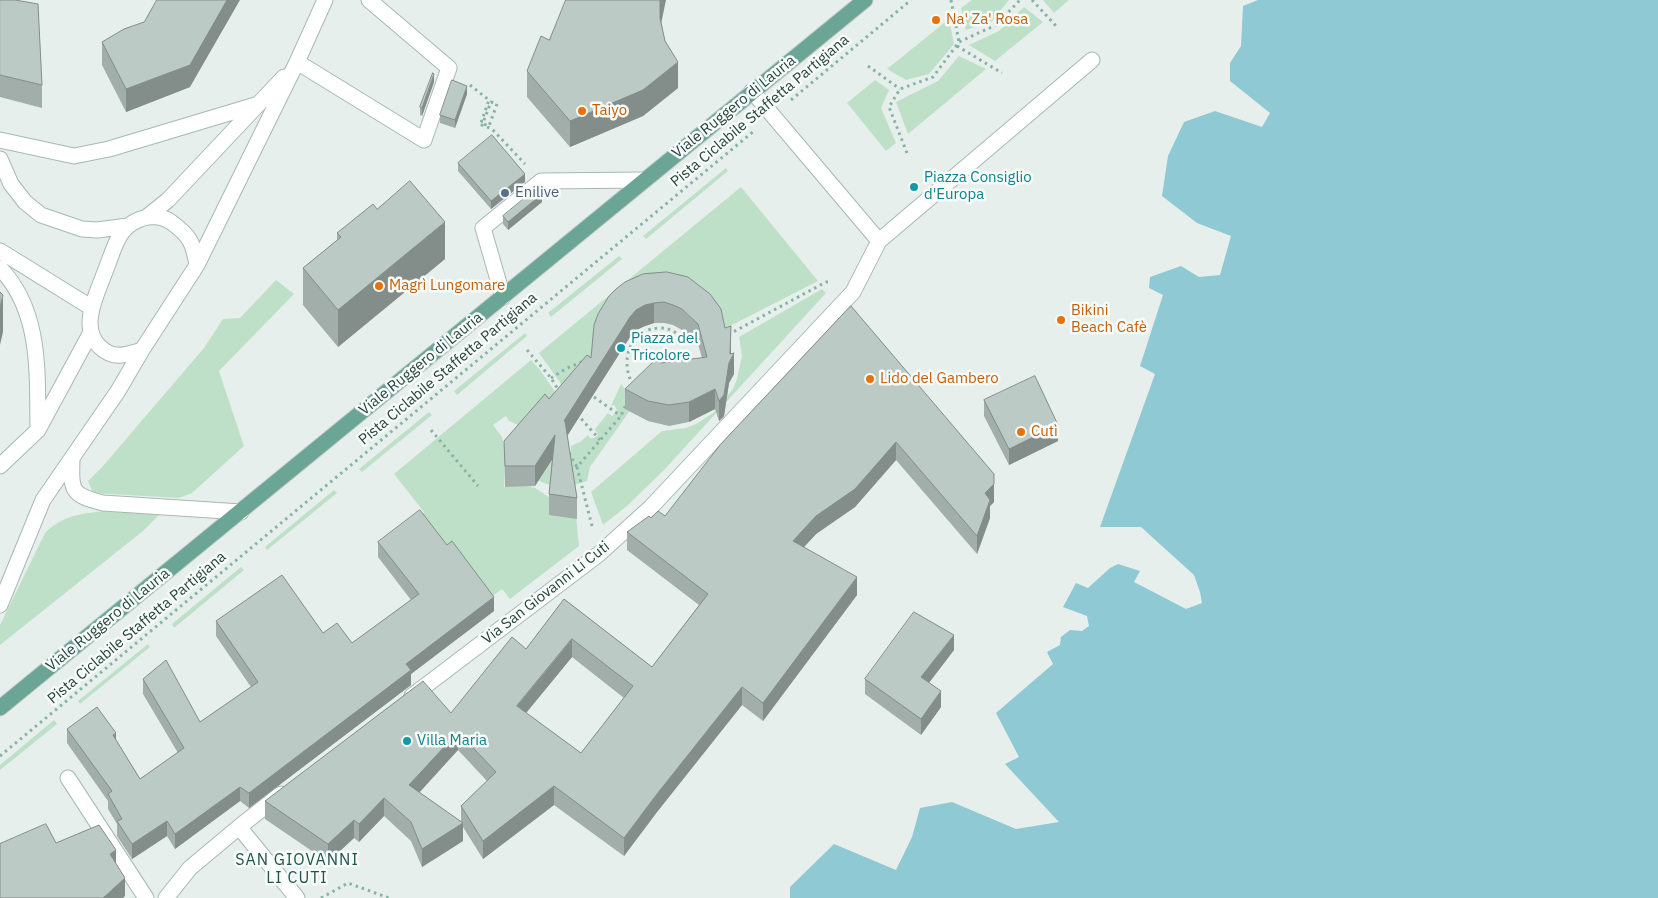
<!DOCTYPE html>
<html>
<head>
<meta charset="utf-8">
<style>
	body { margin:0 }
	canvas { display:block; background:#e6efeb }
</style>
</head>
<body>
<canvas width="1658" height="898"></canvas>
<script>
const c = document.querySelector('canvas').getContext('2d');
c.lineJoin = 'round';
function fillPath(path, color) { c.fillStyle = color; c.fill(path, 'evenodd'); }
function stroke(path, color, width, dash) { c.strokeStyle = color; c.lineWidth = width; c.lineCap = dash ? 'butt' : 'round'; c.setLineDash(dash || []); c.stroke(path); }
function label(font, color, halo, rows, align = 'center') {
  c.font = font + ' "IBM Plex Sans",sans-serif'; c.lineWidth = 5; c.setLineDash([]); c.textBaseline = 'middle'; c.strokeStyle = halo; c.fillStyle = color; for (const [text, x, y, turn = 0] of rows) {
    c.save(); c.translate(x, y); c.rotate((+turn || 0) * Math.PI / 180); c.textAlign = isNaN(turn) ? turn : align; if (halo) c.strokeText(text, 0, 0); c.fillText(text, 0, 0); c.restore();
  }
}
fillPath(new Path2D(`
	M972,0H1009L992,21L966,30L961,8Z
	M1043,0H1069L1054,13Z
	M1024,7L1043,22L995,61L969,45L999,31Z
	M949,19L954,44L929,74L906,80L887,69Z
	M959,56L986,69L908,134L896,102L938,81Z
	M875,80L889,90L881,108L896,143L886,151L847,103Z
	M726,168L728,171L646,239L643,236Z
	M741,187L818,281L732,325L720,329L688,298L593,358L568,398L559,381L539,353Z
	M619,256L622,259L551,317L548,313Z
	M276,280L294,294L219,371L244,446L192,493L179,498L93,493L88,481L103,466L204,348L223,319L240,318Z
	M822,289L826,293L664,470L627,506L603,525L591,492L662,431L686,428L696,424L713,413L733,389L737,379L742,356L739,337Z
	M525,333L527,336L457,395L454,391Z
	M531,360L540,370L556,393L525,428L509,421L506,416L493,425L502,437L505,449L504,487L527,486L535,488L576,515L579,546L510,599L502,589L486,601L420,525L424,512L394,474Z
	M621,384L636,402L590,467L587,481L572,486L561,485L546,484L534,478L514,445L569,454L571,451V446L580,442L588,435L590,438H594L598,435L595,429L608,413L612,416L616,413L617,410L614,405L611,406Z
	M429,412L432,415L362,472L359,469Z
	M334,490L337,493L267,550L265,547Z
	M115,510L160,514L143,531L0,645V625L45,533C64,513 89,513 115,510Z
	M241,567L244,570L174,628L172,624Z
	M148,644L150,647L80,704L78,701Z
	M54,720L57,724L0,770V765Z`), '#bfe0c8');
fillPath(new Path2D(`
	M1258,0H1658V898H790V887L834,844L896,870L912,837L920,808L952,802L1016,829L1059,822L1005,764L1019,757L996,713L1053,664L1047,652L1060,645L1061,637L1070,630L1082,631L1089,626L1087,616L1063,607L1076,583L1088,588L1110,568L1118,564L1140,571L1134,582L1186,609L1202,603L1200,592L1194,575L1141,527H1100L1155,374L1140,366L1163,295L1149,288L1150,277L1181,266L1199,277L1220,275L1231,236L1197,223L1162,196L1168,156L1184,122L1215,111L1262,127L1270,113L1230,81V63L1241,46L1243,6Z`), '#8ec9d4');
const minor = new Path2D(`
	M297,62L424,140L449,68L369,0
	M752,91L879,241L1092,60
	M0,140L74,156L109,149L259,104
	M0,159L11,184L25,202L41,215L82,229L97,230L128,226
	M148,216L168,200L284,77
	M0,251L92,308
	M197,265L297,62L325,0
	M0,268C42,312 37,374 38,430
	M503,297L483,228L541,181L645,180
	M72,459C71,491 71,495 103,503L241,512
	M0,466L38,430L90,334
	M0,605L43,500L118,391L142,350L197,265C193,242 190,236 171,222C158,213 141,216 128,226C116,236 112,255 106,269C98,292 78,327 100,347C114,360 125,355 142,350
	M412,696L599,554L651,507L853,292L879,241
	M68,778L146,898
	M239,827L297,898
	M166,898L190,868L239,827L281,794`);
const major = new Path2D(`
	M0,708C289,473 576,235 865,0`);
stroke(minor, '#a8b8b2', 17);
stroke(major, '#c2cac8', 17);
stroke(new Path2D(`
	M951,0L959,42
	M1032,0L1057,27
	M957,46L1002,73
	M868,66L900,89
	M470,85L489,100L481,123L489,126L497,104L491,102L482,125L492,129L525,164
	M791,100L911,0
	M907,153L889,107L900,89L933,77L959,42L996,25L1020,0
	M728,334L735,331L826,282H829
	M527,350L551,378L559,391
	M551,378L567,368L584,361
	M633,385C619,360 630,328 661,328C677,328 685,345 700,342
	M594,397L621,416
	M577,414L600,440
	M431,430L478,486
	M569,453L577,467
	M592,526L577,467L621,416L627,402
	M0,756L754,131
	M321,898L348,883L389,898`), '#86b3a5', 3, [2.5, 4]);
stroke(minor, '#fff', 15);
stroke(major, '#6aa596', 15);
fillPath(new Path2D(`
	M0,0L42,85V108L0,97Z
	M661,22L665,41L678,88L643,116L570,147L527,97V71L549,40Z
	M102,42L190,87L126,112L102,65Z
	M434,82L422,116L420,115V107Z
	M467,94L455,128L440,123V115Z
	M458,163L525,182L491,209L458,171Z
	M542,202L508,230L503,224V216Z
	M377,209L445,259L338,347L303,305V268L337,240V233Z
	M643,274L731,354L734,374L729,383L724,416L719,421L715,409L689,422L669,426L648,421L625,409V389L661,363L702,358L698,344L682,330L673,325L664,323H654L645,326L636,330L630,337L567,436L577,498V519L549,515V494L552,459L535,486L505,487L504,441L549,399L591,358Z
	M851,306L994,502L990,506V518L977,554L896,460L855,507L816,534L804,547L857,595L763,721L742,705L657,812L624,856L554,805L483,859L463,827V841L422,867L411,841L384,816L359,842L354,838L328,862L265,819V801L451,713L526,649L564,599L652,667L699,605L627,550V532L651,518L665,516ZM572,657L624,698L581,753L526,713ZM458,750L487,781L461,806V822L419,792Z
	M984,400L1058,441L1009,465L984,416Z
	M378,542L494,611L411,674V685L249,808L240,801L175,849L167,836L132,859L117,836V824L108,809V801L67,743V729L116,740L140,779L178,753L143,694V679L200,722L251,687L216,636V621L323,633L352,643L411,600L378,557Z
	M954,650L929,683L941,707L921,735L865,694V679Z`), '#a1aea9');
fillPath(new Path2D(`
	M227,0H240L190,87L126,112V89Z
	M660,0H666L661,24L660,44Z
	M678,62V88L643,116L570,147V121Z
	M434,74V82L422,116V108Z
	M467,86V94L455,128V120Z
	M525,174V182L491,209V201Z
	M542,194V202L508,230V222Z
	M445,222V259L338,347V310Z
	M3,295V332L0,345V308Z
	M654,303V323L645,326L636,330L630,337L564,441V421L630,317L636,310L645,305Z
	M731,326V359L734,353V374L729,383L724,416L719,421V401Z
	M715,389V409L689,422V402Z
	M1058,425V441L1009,465V449Z
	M555,435V455L535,486V466Z
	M896,442V460L855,507L816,534L793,559V541L816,516Z
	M994,484V502L990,506V518L977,554V536L985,493Z
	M857,577V595L763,721V703Z
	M494,597V611L411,674V685L249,808V793L406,664Z
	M954,635V650L921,693V677Z
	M572,639V657L517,724V706Z
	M742,687V705L657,812L624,856V838L657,794Z
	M941,691V707L921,735V719Z
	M458,732V750L409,804V785Z
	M116,733V748L113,735Z
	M554,786V805L483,859V841Z
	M240,787V801L175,849V834Z
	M384,798V816L359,842V824Z
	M354,820V838L328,862V844Z
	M167,821V836L132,859V844Z
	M463,823V841L422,867V849Z
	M116,850V869L110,854Z
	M125,878V896L123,898H103Z`), '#838d89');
const building = new Path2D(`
	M0,0H15L38,4L42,85L0,75Z
	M157,0H227L190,65L126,89L102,42L124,29L144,22Z
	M566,0H660V18L665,41L678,62L643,90L570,121L527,71L541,36L549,40Z
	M433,73L434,74L422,108L420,107Z
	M452,80L467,86L455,120L440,115Z
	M492,135L525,174L491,201L458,163Z
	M410,181L445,222L338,310L303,268L341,237L337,233L373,204L377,209Z
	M537,188L542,194L508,222L503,216Z
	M667,272L688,277L710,294L721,309L725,328L731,326L730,354L734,353L729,363L724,395L719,401L715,389L689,402L669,405L648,401L625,389L655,360L661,363L707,357L698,324L682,309L673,305L664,302L654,303L645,305L636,310L630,317L564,421H565L577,498L549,494L555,435L535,466H505L504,441L545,394L549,399L587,355L591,358L594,325L598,314L609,296L616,289L625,282L643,274Z
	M0,292L3,295L0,308Z
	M851,306L994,474V484L985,493L990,500L977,536L896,442L855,489L816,516L793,541L857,577L763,703L742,687L657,794L624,838L554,786L483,841L461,806L496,772L458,732L409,785L463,823L422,849L411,822L384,798L359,824L354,820L328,844L265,801L423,681L451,713L512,637L526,649L564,599L652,667L708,594L627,532L649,516L651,518L658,511L665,516L720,445ZM572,639L633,686L581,753L517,706Z
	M1035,376L1058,425L1009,449L984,400Z
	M420,510L447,545L452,541L494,597L406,664L411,670L249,793L240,787L175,834L167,821L132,844L117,821L122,819L108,794L112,791L67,729L97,707L116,733L113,735L140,779L184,748L143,679L166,660L200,722L258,682L216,621L282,575L323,633L337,623L352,643L419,594L378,542Z
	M914,612L954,635L921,677L941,691L921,719L865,679Z
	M46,824L56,843L99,825L116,850L110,854L125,878L103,898H0V844Z`);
fillPath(building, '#bbcac4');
stroke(building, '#838d89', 1);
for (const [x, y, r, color] of [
	[936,20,5,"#e8710a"],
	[582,111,5,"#e8710a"],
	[914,187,5,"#0f9aa8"],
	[505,193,5,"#5c6f8a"],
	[379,286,5,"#e8710a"],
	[1061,320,5,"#e8710a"],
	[621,348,5,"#0f9aa8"],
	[870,379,5,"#e8710a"],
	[1021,432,5,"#e8710a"],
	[407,741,5,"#0f9aa8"]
]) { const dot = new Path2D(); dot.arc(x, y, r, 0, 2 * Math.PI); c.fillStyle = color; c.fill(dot); stroke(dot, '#f7fbf9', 2); }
label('15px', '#c56008', '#f7fbf9', [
	["Na' Za' Rosa",946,20],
	["Taiyo",592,111],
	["Magrì Lungomare",389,286],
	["Bikini",1071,311],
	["Beach Cafè",1071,328],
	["Lido del Gambero",880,379],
	["Cutì",1031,432]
], 'left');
label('15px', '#24423a', '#f7fbf9', [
	["Viale Ruggero di Lauria",734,107,-39],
	["Pista Ciclabile Staffetta Partigiana",760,111,-40],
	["Viale Ruggero di Lauria",421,364,-39],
	["Pista Ciclabile Staffetta Partigiana",448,369,-40],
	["Via San Giovanni Li Cuti",546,593,-38],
	["Viale Ruggero di Lauria",108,620,-39],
	["Pista Ciclabile Staffetta Partigiana",137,628,-40]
]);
label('15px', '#0d838f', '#f7fbf9', [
	["Piazza Consiglio",924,178],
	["d'Europa",924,195],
	["Piazza del",631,339],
	["Tricolore",631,356],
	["Villa Maria",417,741]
], 'left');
label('15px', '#4e5e75', '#f7fbf9', [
	["Enilive",515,193]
], 'left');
c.letterSpacing = '1px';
label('16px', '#1f5548', '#f7fbf9', [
	["SAN GIOVANNI",297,860],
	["LI CUTI",297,878]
]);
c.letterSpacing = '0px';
</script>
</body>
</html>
